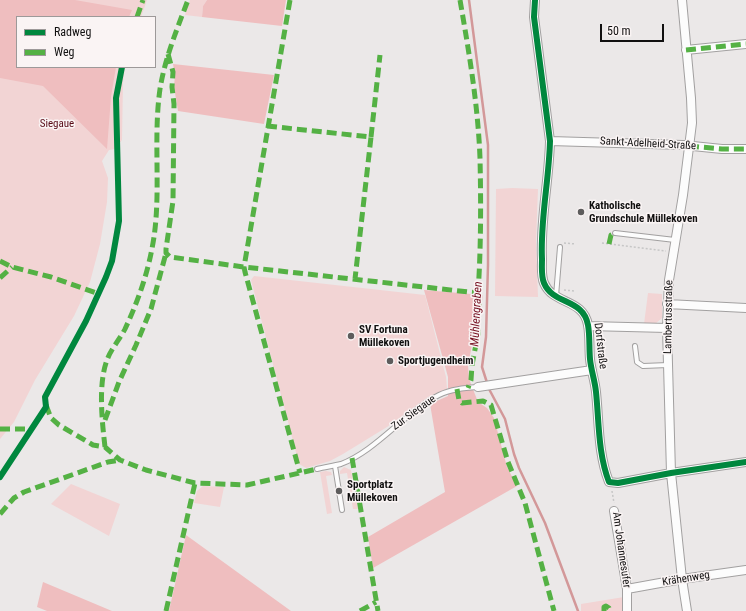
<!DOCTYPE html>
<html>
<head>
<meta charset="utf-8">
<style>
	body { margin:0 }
	#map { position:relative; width:746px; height:611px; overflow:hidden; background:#ebe8e8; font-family:"Roboto Condensed",sans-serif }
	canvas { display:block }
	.legend { position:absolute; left:16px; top:16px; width:140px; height:52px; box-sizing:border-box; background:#faf4f4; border:1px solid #9d9999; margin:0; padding:5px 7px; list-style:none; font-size:12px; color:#111010 }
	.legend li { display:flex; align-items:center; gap:8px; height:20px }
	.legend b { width:20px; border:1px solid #9d9999 }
	.scale { position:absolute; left:600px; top:24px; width:64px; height:18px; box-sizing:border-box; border:2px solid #111010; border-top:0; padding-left:5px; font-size:12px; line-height:14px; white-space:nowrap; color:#111010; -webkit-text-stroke:3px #faf4f4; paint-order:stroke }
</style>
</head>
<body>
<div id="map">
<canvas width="746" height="611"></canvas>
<ul class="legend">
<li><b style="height:5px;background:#00873e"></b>Radweg</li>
<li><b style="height:5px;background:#54b144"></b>Weg</li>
</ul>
<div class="scale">50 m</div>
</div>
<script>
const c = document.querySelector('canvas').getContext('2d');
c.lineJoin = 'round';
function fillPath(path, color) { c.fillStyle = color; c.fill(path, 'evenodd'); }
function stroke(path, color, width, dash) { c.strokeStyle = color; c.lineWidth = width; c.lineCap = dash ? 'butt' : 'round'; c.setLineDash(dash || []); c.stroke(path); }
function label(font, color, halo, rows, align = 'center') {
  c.font = font + ' "Roboto Condensed",sans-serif'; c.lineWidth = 3; c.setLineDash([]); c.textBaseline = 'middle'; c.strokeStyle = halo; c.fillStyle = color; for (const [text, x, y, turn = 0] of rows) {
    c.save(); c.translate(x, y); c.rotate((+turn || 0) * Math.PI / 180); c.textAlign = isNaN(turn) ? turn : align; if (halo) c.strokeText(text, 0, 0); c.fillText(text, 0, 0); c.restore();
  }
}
fillPath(new Path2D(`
	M0,0H147L141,17H17V67H125L123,82L122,140L115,149L109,150L102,161L108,178L107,202L100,244L90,282L74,316L35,380L14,422L0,439Z
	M190,0H207L203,6L202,17L185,15Z
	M512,188L538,189L536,242L538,297L495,296L496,189Z
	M254,276L425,295L446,377L447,389L428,397L387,427L343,454L330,461L306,468L299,464L251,280Z
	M648,293L662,294V318L655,324H644Z
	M344,467L351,470L358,509H353L347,473L340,474V471Z
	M326,471L331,472L332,475L326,476L332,513L327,514L320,472Z
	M71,484L120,504L109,536L51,504Z
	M203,486L224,487L220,507L194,503L197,491Z
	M624,597L623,611H581V604Z`), '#f2d4d4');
fillPath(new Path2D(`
	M0,0H75L132,10L129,17H17V67H116L111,97L107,149L43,86L0,78Z
	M207,0H286L282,26L202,17L203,6Z
	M173,64L274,75L264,124L178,111L174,87L175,75Z
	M424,290L483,295L479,324L473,340L468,365L469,379L478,402L487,408L494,418L507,467L517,486L373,568L368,537L445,492L430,404L448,396V377Z
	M186,535L291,611H169Z
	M43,582L112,611H47L37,607Z`), '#efbebf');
stroke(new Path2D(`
	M469,0L488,145V265L486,337L482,367L489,389L505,419L514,454L519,468L545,523L578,611`), '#d39899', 2.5);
const lane = new Path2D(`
	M615,233L675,240
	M556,296L560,247
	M635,346L637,362L643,366L668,365
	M335,466L342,510
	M317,469C325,467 333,466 341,464C376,451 405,412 439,395C451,389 465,388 478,387`);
const street = new Path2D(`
	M535,0L534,17L550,141C549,181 540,220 542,259C542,267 541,276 544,283C553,305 583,298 588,325C590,336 589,348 590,359C591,370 595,381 596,392C599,421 598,454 609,482L618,483L671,473L746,462
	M682,0L691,98L692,123L683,195L669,280L667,328L671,473L682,579L687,611
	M686,50L746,44
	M550,141L683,145L722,149H746
	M667,304L746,308
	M588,326L667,328
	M478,387L592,370
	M614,511L627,589V611
	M627,589L682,579L746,570`);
stroke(lane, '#a2a0a0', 6);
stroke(street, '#a2a0a0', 10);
stroke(new Path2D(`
	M564,243L576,244
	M602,243L666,251
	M564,290L574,291
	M612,491L614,503`), '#c6c6c6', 1.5, [2, 2]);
stroke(lane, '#fcfcfc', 4);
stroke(street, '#fcfcfc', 8);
stroke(new Path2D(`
	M290,0L244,267L245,272L300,473
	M460,0C469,52 478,105 480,158C481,202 481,249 478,293H480L477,321L478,334L472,365L471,380L468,388
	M137,17L143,0
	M686,50L746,44
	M168,54L173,72L172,87L174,104L173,201L166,249V253L170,257L244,267L478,293
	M267,126L371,137L355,279
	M371,137L380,55
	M689,146L722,149H746
	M609,244L611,235L615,233
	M0,261L12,267L51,277L99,294
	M0,278L12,267
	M457,389L459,400L462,403L483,401L491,405L508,462L525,503L554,611
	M46,405L51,418L59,425L93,445L105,447L120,460L146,470L195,483L247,485L317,469
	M105,420L119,382L136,345L151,309L166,253
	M0,429H31
	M105,447C102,421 98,384 107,360C111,349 120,339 125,329C139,299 149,270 154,237C161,188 153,138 160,89C165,58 177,29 188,0
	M352,458L378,611
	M0,514L14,498L24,492L108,462L120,460
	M166,611L195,483
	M360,611L376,602
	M604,611V607L606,606L609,608L610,611`), '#54b144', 5, [10, 5]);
stroke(new Path2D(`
	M535,0L534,17L550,141C549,181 540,220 542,259C542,267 541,276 544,283C553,305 583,298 588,325C590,336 589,348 590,359C591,370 595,381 596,392C599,421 598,454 609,482L618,483L671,473L746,462
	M0,477L46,407L45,397L86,321L106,277L112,261L119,221L116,98L122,67`), '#00873e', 6);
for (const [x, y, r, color] of [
	[581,212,4,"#5d5c5c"],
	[351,336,4,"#5d5c5c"],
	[390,361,4,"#5d5c5c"],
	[339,491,4,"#5d5c5c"]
]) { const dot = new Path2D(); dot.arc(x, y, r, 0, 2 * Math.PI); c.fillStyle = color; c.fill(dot); stroke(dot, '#faf4f4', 1.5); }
label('11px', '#580b17', '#faf4f4', [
	["Siegaue",57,124]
]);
label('11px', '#111010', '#faf4f4', [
	["Sankt-Adelheid-Straße",648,144,3],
	["Lambertusstraße",669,317,-89],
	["Dorfstraße",600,346,83],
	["Zur Siegaue",414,413,-36],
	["Am Johannesufer",621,550,82],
	["Krähenweg",686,579,-9]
]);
label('bold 11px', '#111010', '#faf4f4', [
	["Katholische",589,206],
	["Grundschule Müllekoven",589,219],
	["SV Fortuna",359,330],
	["Müllekoven",359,343],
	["Sportjugendheim",398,361],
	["Sportplatz",347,485],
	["Müllekoven",347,498]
], 'left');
label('italic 12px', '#750f20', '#faf4f4', [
	["Mühlengraben",477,314,-87]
]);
</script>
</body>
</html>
